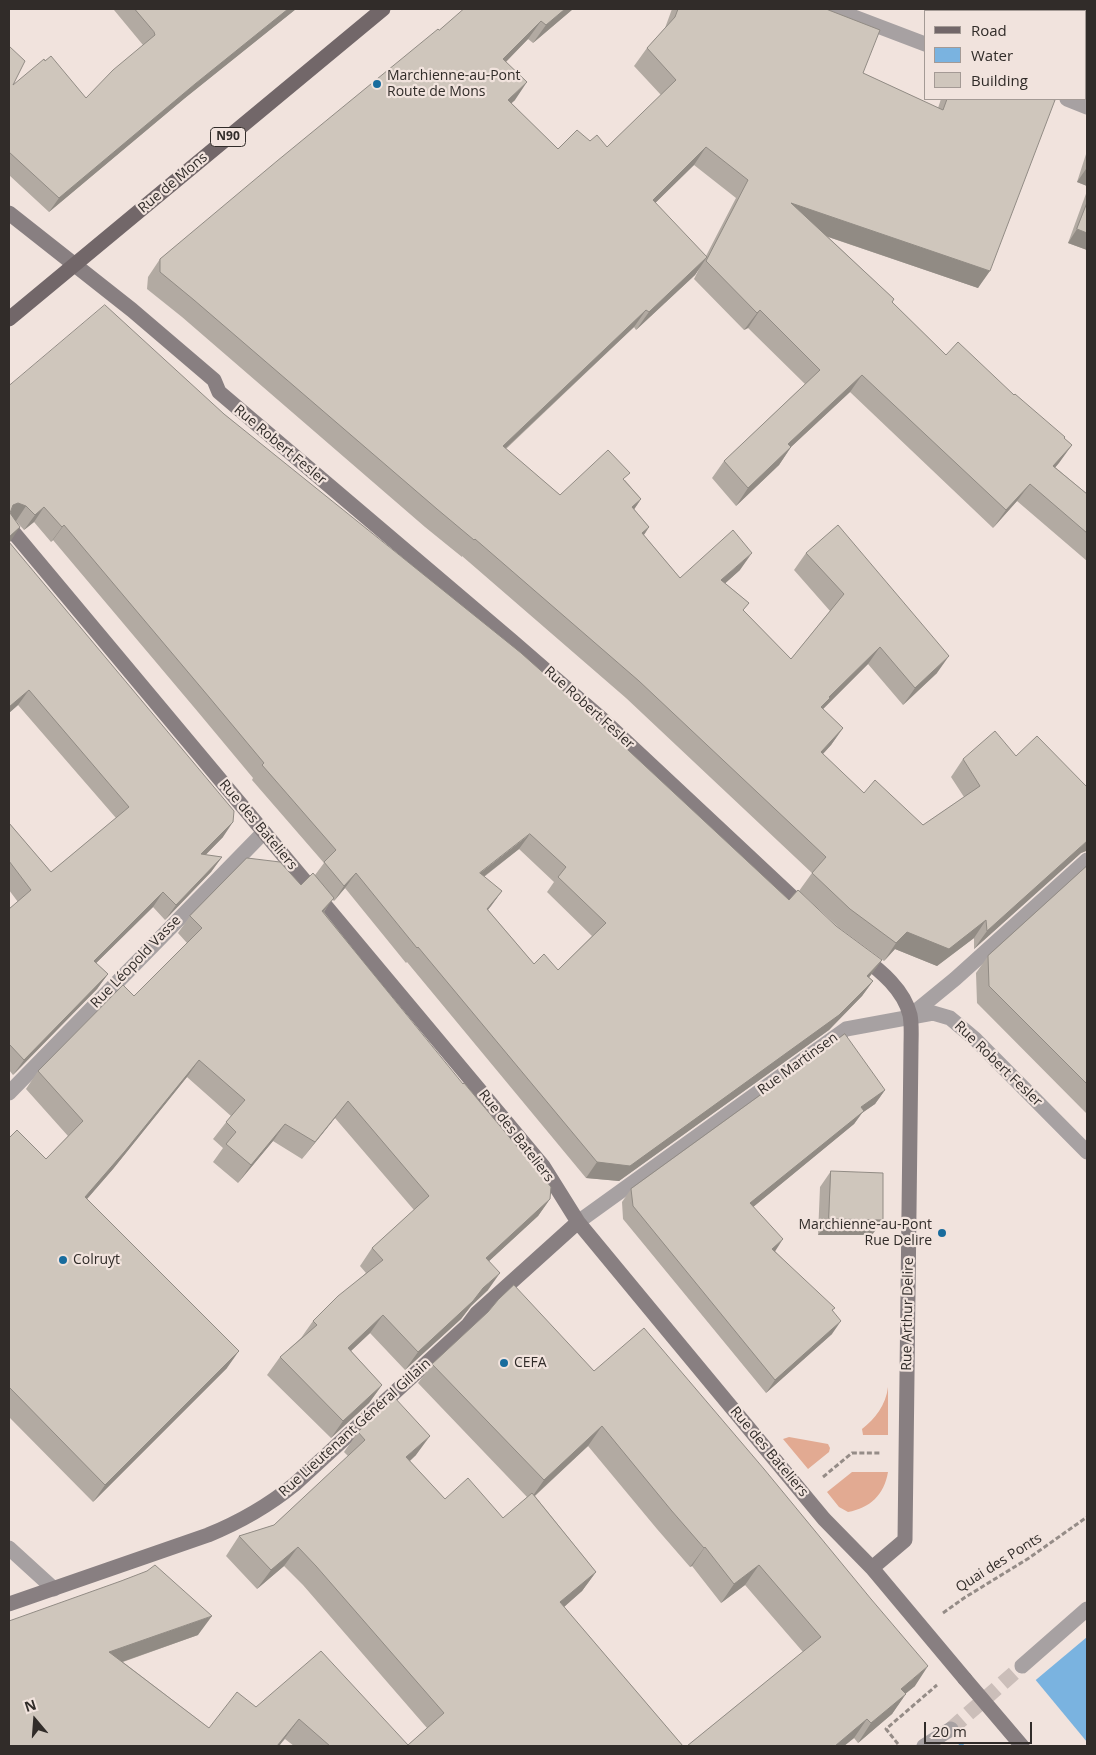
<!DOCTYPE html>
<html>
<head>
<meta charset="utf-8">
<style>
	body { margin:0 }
	#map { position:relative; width:1096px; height:1755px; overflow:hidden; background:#f1e3dd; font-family:"Open Sans",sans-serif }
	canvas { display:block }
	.frame { position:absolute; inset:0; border:10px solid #312c29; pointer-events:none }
	.legend { position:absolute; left:924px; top:10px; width:162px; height:90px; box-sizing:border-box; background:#f1e3dd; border:1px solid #a49a95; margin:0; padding:6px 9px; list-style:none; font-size:15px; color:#312c29 }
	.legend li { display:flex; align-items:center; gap:10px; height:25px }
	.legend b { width:25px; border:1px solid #a49a95 }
	.north { position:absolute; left:10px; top:1695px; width:50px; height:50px; -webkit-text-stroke:4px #f1e3dd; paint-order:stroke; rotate:342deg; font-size:14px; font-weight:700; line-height:20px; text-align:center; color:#312c29 }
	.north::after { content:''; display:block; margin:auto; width:18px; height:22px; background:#312c29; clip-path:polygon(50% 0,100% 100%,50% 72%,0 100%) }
	.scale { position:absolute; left:924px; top:1722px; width:108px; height:22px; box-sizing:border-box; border:2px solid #312c29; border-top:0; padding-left:6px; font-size:15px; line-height:18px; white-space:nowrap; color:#312c29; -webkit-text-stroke:4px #f1e3dd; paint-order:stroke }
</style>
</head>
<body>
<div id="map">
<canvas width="1096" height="1755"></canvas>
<div class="frame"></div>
<ul class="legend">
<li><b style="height:6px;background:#726769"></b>Road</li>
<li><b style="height:14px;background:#7ab3e0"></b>Water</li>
<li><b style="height:14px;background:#cfc6bc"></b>Building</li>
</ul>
<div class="north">N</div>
<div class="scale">20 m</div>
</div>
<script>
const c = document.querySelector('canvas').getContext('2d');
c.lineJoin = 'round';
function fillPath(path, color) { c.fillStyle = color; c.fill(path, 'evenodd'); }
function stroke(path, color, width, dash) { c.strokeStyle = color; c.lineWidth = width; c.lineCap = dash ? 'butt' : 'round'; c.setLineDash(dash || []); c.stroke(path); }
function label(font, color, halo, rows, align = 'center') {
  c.font = font + ' "Open Sans",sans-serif'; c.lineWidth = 4.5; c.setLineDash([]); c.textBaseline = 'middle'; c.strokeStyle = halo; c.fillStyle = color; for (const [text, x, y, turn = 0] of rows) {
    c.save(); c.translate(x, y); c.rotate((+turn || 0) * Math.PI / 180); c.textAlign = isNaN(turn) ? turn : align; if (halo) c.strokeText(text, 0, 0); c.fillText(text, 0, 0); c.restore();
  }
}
fillPath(new Path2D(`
	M888,1387V1435H863L862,1429C875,1419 886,1405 888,1387Z
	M789,1437L828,1444L830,1448L829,1452L808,1469L783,1439Z
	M852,1472H888C884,1495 870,1508 848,1512L839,1507L827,1492Z`), '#e2aa92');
fillPath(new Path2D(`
	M1087,1637V1746H957Z`), '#7ab3e0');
fillPath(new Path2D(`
	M1034,1678L1087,1742V1746H965L960,1740Z`), '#f1e3dd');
stroke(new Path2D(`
	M951,1729L1022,1666`), '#cbbeb9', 15, [15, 8]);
stroke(new Path2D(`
	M823,1477L852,1453H880
	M943,1613L964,1598L1029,1558L1087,1517
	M898,1744L886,1729L937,1685`), '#958c87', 3, [5, 2.5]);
stroke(new Path2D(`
	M833,9L925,44
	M1067,99L1087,107
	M911,1015L955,979L1087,860
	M9,1093L264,832
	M578,1222L846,1029L933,1013L950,1018L975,1039L1087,1152
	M9,1548L54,1589
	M1022,1666L1087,1609
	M924,1746L951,1729`), '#a7a1a2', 15);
stroke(new Path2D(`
	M9,213L132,310L214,380L219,392L512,641L603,720L805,909
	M9,527L543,1166L578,1222L664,1326L824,1519L872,1568L965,1679
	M861,956C881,971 904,990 910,1015C912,1025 911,1037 911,1047L905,1540L872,1568
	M9,1604L208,1535C240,1522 268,1506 295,1484L468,1325L477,1313L578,1222`), '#887f81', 15);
stroke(new Path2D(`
	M9,319L383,9`), '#726769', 15);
stroke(new Path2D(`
	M953,9L959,11
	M1026,9L1033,11
	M1085,30L1087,31
	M1085,58L1087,59`), '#69625e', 4, [2.5, 5]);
stroke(new Path2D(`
	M965,1679L1022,1746`), '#887f81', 15);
fillPath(new Path2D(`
	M115,9H296L185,98L49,212L9,175V46L13,85L86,98L143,45L114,10Z
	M573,9L533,43L528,39L506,62L515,100L511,103L558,149L590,141L607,147L661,95L634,66L647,48L665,28L672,9H826L863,73L938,108L941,99H1051L978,288L828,237L894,299L892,302L946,355L1014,395L1072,445L1055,467L1087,494V561L1017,501L993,528L850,392L791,447L779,465L736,506L712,478L724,461L805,384L748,328L744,330L694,279L700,267L695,275L636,330L634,327L506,449L560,495L625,480L641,499L634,509L649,527L644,535L680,578L740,570L725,583L749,603L743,610L791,659L830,611L794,570L806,553L937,673L903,705L868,664L823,709L843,728L831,745L823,754L864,793L923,825L964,797L951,777L963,759L1086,851L1081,853L974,949V938L937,966L895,949L884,961L838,927L799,891L812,873L626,698L462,556V557L425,527L182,317L147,289L148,277L160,259L439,30ZM694,165L736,198L706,256L655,203Z
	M1087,151V186L1077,182Z
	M1087,191V250L1068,243Z
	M9,386L224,414L789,900L836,926L882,960L869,977L873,981L862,996L829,1030L619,1181L586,1178L407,962L406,963L345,888L334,901L332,899L324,912L550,1199L538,1216L489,1261L488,1290L471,1306L461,1319L405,1370L370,1333L351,1351L382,1385L369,1403L331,1438L267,1375L280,1357L301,1338L313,1321L366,1273L360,1266L372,1248L414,1210L335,1118L302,1159L273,1141L238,1183L213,1162L223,1148L213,1139L231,1116L187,1077L113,1169L87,1199L227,1368L93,1502L9,1417V1138L46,1159L68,1136L26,1089L38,1071L134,996L187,943L178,933L190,916L301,885L315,875L324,863L252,780L253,778L198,712L53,540L51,542L34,522L24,530L16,521L9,543L223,837L205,855L222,857L211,872L165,920L153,907L96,963L108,974L97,989L13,1075L9,1070V909L18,902L9,890V823L51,872L116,818L18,705L9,713ZM519,849L554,882L547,892L592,936L558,970L534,964L488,910L502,891L484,877Z
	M1087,866V1114L977,1003L976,973L988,956Z
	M885,1090L875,1104L862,1113L854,1124L753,1207L775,1251L833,1311L832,1334L766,1393L623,1219L622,1202L631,1189Z
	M831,1171L872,1235H818L820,1187Z
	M432,1364L594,1371L915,1686L905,1694L892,1714L858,1743L854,1738L844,1746H687L803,1652L745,1585L721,1603L692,1566L690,1567L657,1529L588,1446L535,1496L596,1572L582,1591L564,1607L683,1746H294L285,1739L279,1746H9V1621L198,1635L123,1662L209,1728L256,1707L408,1745L427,1728L303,1585L284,1566L257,1589L226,1556L239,1536L274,1525L348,1456L344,1452L358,1432L416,1455L410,1461L445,1499L503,1518L527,1497L418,1383Z`), '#b2aaa2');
fillPath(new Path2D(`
	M288,9H296L185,98L49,212L59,198L195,84Z
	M565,9H573L533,43L546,25Z
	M541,21L528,39L491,77L503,59Z
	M527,82L515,100L496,118L508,100Z
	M706,147L694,165L640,218L653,200Z
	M1086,169H1087V186L1077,182Z
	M791,203L990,271L978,288L779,220Z
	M1077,229L1087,233V250L1068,243Z
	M707,257L695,275L636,330L649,312Z
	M646,310L634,327L490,463L503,446Z
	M760,310L748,328L744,330L757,313Z
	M862,375L850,392L776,461L788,444Z
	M1072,445L1059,463L1041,484L1053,466Z
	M791,447L779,465L736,506L748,488Z
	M1030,484L1017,501L993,528L1006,510Z
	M641,499L629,517L632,507Z
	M18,503L26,506L16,521L9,518L13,505Z
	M44,507L34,522L24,530L35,515Z
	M64,525L53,540L51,542L62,527Z
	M20,527L10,542L9,543V537Z
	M649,527L637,545L642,533Z
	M752,553L740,570L709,598L721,580Z
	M880,647L868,664L823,709L809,725L829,697Z
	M949,656L937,673L903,705L915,688Z
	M29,690L18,705L9,713V707Z
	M843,728L831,745L808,770L821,752Z
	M233,822L223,837L191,870L201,854Z
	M530,834L519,849L469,888L480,873Z
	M1087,841V851H1086L1081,853L974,949L987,931Z
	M222,857L211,872L165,920L176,905Z
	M356,873L345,888L334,901L344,886Z
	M502,891L491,906L476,924L487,909Z
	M163,892L153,907L83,976L94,961Z
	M334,898L321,915L322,911Z
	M986,920L974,938L937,966L895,949L884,961L896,943L907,932Z
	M882,960L871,975L857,991L867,976Z
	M108,974L97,989L13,1075L24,1060Z
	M873,981L862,996L829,1030L619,1181L586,1178L597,1162Z
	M199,1060L187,1077L113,1169L73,1215L85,1197Z
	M885,1090L875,1104L862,1113L854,1124L741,1217L750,1203L861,1107Z
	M348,1101L335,1118L302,1159L315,1142Z
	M285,1124L273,1141L238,1183L251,1165Z
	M550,1199L538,1216L474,1275L486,1258Z
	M829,1219L883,1220L872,1235H818Z
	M783,1239L774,1253L772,1249Z
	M500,1273L488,1290L471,1306L461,1319L405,1370L418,1352L483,1288Z
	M383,1315L370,1333L336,1365L348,1348Z
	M841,1321L832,1334L766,1393L775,1380Z
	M239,1351L227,1368L93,1502L105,1485Z
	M382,1385L369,1403L331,1438L343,1421Z
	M602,1426L588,1446L530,1500L544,1480Z
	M430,1436L416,1455L393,1476L406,1457Z
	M298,1547L284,1566L257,1589L271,1570Z
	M705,1547L692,1566L690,1567L704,1548Z
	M759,1565L745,1585L721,1603L734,1584Z
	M596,1572L582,1591L547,1622L560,1602Z
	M212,1616L198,1635L96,1671L109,1652Z
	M928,1666L915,1686L888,1708L901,1689Z
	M906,1694L892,1714L858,1743L871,1723Z
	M299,1719L279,1746H277Z
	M867,1719L854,1738L844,1746H835Z`), '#918b84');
const building = new Path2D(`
	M135,9H288L195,84L59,198L9,152V46L25,61L13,85L44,59L45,61L51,56L86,98L113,70L155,35L154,32Z
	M464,9H565L546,25L541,21L503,59L527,82L508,100L558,149L577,130L590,141L597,135L607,147L676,80L647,48L675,17L678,9H826L880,30L863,73L943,110L947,99H1051L1055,100L990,271L791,203L894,299L892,302L946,355L958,342L1014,395L1015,394L1065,437L1064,438L1072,445L1053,466L1087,494V533L1030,484L1006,510L862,375L788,444L791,447L748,488L724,461L820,370L760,310L757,313L706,261L748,180L706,147L653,200L707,257L649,312L646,310L503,446L560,495L608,450L630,473L623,479L641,499L632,507L649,527L642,533L680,578L733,530L752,553L721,580L749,603L743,610L791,659L844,594L806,553L838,525L949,656L915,688L880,647L829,697L830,698L821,707L843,728L821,752L864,793L875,780L923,825L980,786L963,759L995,731L1016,756L1037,736L1087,787V841L987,931L986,920L949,949L907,932L896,943L850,909L812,873L826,857L639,681L475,539L474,540L437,509L194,300L160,272V259L277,161L438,29L439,30Z
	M1087,203V233L1077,229Z
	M105,305L224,414L521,653L585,710L789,900L798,890L836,926L882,960L867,976L873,981L839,1015L630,1166L597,1162L418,947L417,948L356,873L344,886L324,862L336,850L262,765L264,763L209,697L64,525L62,527L44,507L35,515L26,506L18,503L13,505L10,513L20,527L9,537V386ZM530,834L566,867L558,877L606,923L558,970L544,954L534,964L487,909L502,891L480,873Z
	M9,542L234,811L233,822L201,854L222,857L176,905L163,892L94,961L108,974L24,1060L10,1045L9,1046V909L31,890L9,861V823L51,872L129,807L29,690L9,707Z
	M247,858L280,862L301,885L313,873L334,898L322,911L463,1084L464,1083L551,1187L550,1199L486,1258L500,1273L483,1288L473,1301L418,1352L383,1315L348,1348L382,1385L343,1421L280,1357L317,1325L313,1321L338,1296L383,1260L372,1248L429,1196L348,1101L315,1142L285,1124L251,1165L226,1144L236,1132L226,1122L245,1100L199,1060L125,1151L85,1197L239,1351L105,1485L9,1387V1138L17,1130L46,1159L83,1121L38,1071L123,985L134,996L202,928L190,916Z
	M1087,866V1084L989,986L988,956Z
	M845,1034L885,1090L861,1107L864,1111L750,1203L783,1239L772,1249L835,1308L832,1310L841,1321L775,1380L633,1206L631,1189Z
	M831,1171L883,1173V1220L829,1219Z
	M514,1285L594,1371L644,1328L764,1469L871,1599L928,1666L901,1689L906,1694L871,1723L867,1719L835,1746H687L821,1637L759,1565L734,1584L705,1547L704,1548L671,1510L602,1426L544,1480L432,1364L488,1312L498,1300Z
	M395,1398L430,1436L406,1457L445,1499L468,1478L503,1518L532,1493L596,1572L560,1602L683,1746H330L299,1719L277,1746H9V1621L121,1581L147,1571L155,1565L212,1616L109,1652L209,1728L237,1692L256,1707L321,1651L408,1745L444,1713L316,1566L298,1547L271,1570L239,1536L274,1525L365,1440L358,1432Z`);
fillPath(building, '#cfc6bc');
stroke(building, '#918b84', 1);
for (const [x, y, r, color] of [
	[377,84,5,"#196c9d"],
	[942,1233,5,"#196c9d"],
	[63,1260,5,"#196c9d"],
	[504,1363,5,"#196c9d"]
]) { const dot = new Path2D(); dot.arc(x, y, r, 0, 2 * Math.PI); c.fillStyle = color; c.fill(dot); stroke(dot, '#f1e3dd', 2); }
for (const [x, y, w] of [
	[228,137,35]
]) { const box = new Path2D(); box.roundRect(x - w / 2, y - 9.5, w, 19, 4); c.fillStyle = '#f1e3dd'; c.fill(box); stroke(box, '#312c29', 1); }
label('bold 12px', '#312c29', null, [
	["N90",228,137]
]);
label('14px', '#312c29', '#f1e3dd', [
	["Marchienne-au-Pont",387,76],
	["Route de Mons",387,92],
	["Marchienne-au-Pont",932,1225,"right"],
	["Rue Delire",932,1241,"right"],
	["Colruyt",73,1260],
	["CEFA",514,1363]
], 'left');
label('14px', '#312c29', '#f1e3dd', [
	["Rue de Mons",173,183,-40],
	["Rue Robert Fesler",280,445,40],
	["Rue Robert Fesler",589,708,42],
	["Rue des Bateliers",258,825,50],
	["Rue Léopold Vasse",136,962,-46],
	["Rue Martinsen",798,1064,-36],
	["Rue Robert Fesler",998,1064,44],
	["Rue des Bateliers",516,1136,52],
	["Rue Arthur Delire",908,1314,-89],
	["Rue Lieutenant Général Gillain",355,1428,-42],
	["Rue des Bateliers",769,1452,50],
	["Quai des Ponts",999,1563,-32]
]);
</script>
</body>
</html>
